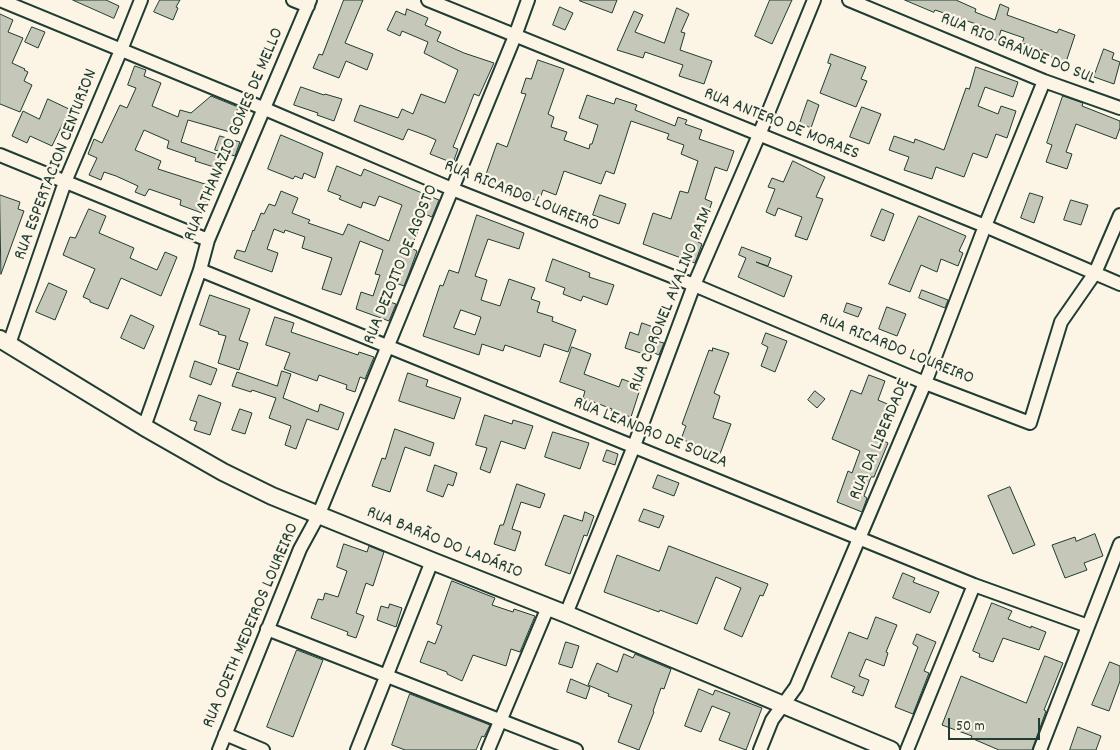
<!DOCTYPE html>
<html>
<head>
<meta charset="utf-8">
<style>
	body { margin:0 }
	#map { position:relative; width:1120px; height:750px; overflow:hidden; background:#fcf5e5; font-family:Dekko,sans-serif }
	canvas { display:block }
	.scale { position:absolute; left:948px; top:718px; width:92px; height:22px; box-sizing:border-box; border:2px solid #1f3d34; border-top:0; padding-left:6px; font-size:15px; line-height:18px; white-space:nowrap; color:#1f3d34; -webkit-text-stroke:4px #fcf5e5; paint-order:stroke }
</style>
</head>
<body>
<div id="map">
<canvas width="1120" height="750"></canvas>
<div class="scale">50 m</div>
</div>
<script>
const c = document.querySelector('canvas').getContext('2d');
c.lineJoin = 'round';
function fillPath(path, color) { c.fillStyle = color; c.fill(path, 'evenodd'); }
function stroke(path, color, width, dash) { c.strokeStyle = color; c.lineWidth = width; c.lineCap = dash ? 'butt' : 'round'; c.setLineDash(dash || []); c.stroke(path); }
function label(font, color, halo, rows, align = 'center') {
  c.font = font + ' Dekko,sans-serif'; c.lineWidth = 4.5; c.setLineDash([]); c.textBaseline = 'middle'; c.strokeStyle = halo; c.fillStyle = color; for (const [text, x, y, turn = 0] of rows) {
    c.save(); c.translate(x, y); c.rotate((+turn || 0) * Math.PI / 180); c.textAlign = isNaN(turn) ? turn : align; if (halo) c.strokeText(text, 0, 0); c.fillText(text, 0, 0); c.restore();
  }
}
const building = new Path2D(`
	M73,0H106L119,6L114,18Z
	M160,0H180L176,7L178,8L173,20L154,12Z
	M344,0H363L345,43L373,54L367,70L346,61L339,78L313,68L319,54L322,55Z
	M580,0H617L612,13L580,1Z
	M770,0H792L772,44L755,36Z
	M905,0H956L976,9L975,12L995,20L1000,4L1009,8L1007,15L1057,33L1059,29L1075,35L1066,62L1049,56L1050,53L1022,43L1024,38L1001,30L998,41L979,34L982,26L935,10L934,12Z
	M560,7L573,13L565,30L553,25Z
	M677,8L689,14L681,32L685,33L680,50L712,61L704,84L679,76L683,65L645,52L643,58L617,50L634,11L643,15L635,32L664,43Z
	M407,9L428,18L425,25L441,32L437,41L464,53L494,63L479,96L474,94L467,112L453,147L458,149L453,163L430,154L436,140L427,136L408,129L403,140L354,121L360,105L398,118L402,109L413,114L421,94L445,103L458,70L424,53L428,42L402,31L400,36L387,30L396,11L405,15Z
	M0,14L13,20L8,32L23,38L12,63L25,69L24,70L28,72L24,81L32,85L20,112L0,104Z
	M32,27L45,32L38,48L25,42Z
	M1104,49L1114,53L1112,59L1120,62L1114,84L1094,77Z
	M831,54L866,67L861,79L867,81L856,107L820,93L831,64L828,63Z
	M538,60L564,69L548,114L554,117L551,127L567,132L564,140L589,149L590,144H592L598,125L579,118L587,95L614,104L616,98L637,105L635,110L675,126L678,117L687,120L685,124L702,130L699,139L734,151L727,171L715,167L705,199L712,202L698,242L702,244L695,263L643,244L653,213L671,219L680,191L688,193L698,161L681,154L684,145L667,139L669,134L631,121L614,174L606,171L601,184L564,171L556,195L543,190L539,201L526,197L527,195L484,180L497,143L507,147L526,94L521,93L526,78L531,79Z
	M135,66L146,70L144,76L161,83L152,106L178,117L180,110L191,113L211,96L238,107L230,132L188,120L181,142L222,156L217,168L195,161L196,158L167,148L169,141L144,130L135,150L161,161L158,169L211,186L202,213L180,205L181,200L149,189L145,196L135,192L138,186L116,176L104,172L101,180L89,175L97,158L88,154L94,139L102,143L120,105L127,108L136,88L128,85Z
	M976,67L1018,82L1013,97L985,87L978,106L998,114L1001,106L1016,111L1007,138L996,134L987,158L973,153L964,177L936,167L932,179L904,170L909,157L889,150L894,136L914,143L915,139L944,150L966,88L969,89Z
	M301,87L324,95L325,94L342,99L334,121L317,115L318,113L294,105Z
	M1063,96L1083,103L1082,106L1120,121V128L1116,139L1076,124L1066,152L1072,154L1067,169L1046,162L1052,145L1047,143Z
	M48,99L71,110L65,124L63,123L52,146L30,136L27,143L12,136L23,111L39,119Z
	M808,100L819,105L811,128L800,123Z
	M862,107L881,114L869,144L850,137Z
	M281,135L323,153L315,178L304,173L302,179L295,176L293,179L268,169Z
	M220,136L240,142L235,156L215,150Z
	M793,161L825,177L816,197L823,199L807,240L795,236L802,217L778,208L775,216L766,212L775,189L768,187L772,178L783,182Z
	M337,166L361,176L364,169L439,200L432,217L425,214L411,248L417,251L408,276L404,286L396,283L390,302L396,304L389,321L356,309L361,292L373,296L380,275L375,274L383,250L360,241L341,295L322,289L332,258L302,248L305,237L285,230L284,233L274,229L267,249L278,253L272,272L234,258L237,250L245,252L253,230L254,231L261,213L264,214L269,204L275,206L281,191L298,198L292,213L310,220L308,223L343,235L348,224L389,241L402,205L379,196L375,206L363,202L361,208L339,199L341,196L328,191Z
	M1030,193L1043,197L1034,223L1021,218Z
	M0,195L20,202L18,209L24,211L1,274Z
	M600,195L626,204L619,224L593,215Z
	M1071,200L1088,205L1081,225L1064,220Z
	M89,209L106,216L99,233L134,248L130,258L157,270L165,252L177,257L161,296L121,278L108,309L90,302V300L83,297L95,269L63,255L70,237L75,238Z
	M882,209L894,214L884,241L871,236Z
	M477,215L524,233L519,249L488,239L475,276L487,280L481,300L500,306L509,279L535,288L531,299L540,302L537,312L553,317L552,321L576,330L568,352L544,344L540,357L505,345L503,351L482,344L479,355L423,336L440,285L443,286L449,270L458,273ZM461,310L481,317L475,335L454,328Z
	M919,216L966,236L959,251L963,253L958,266L941,259L937,272L921,265L910,292L889,284Z
	M742,247L771,258L768,266L756,262L792,276L784,297L738,277L746,258L739,255Z
	M553,259L590,273L589,277L614,285L607,305L583,296L581,301L563,294L565,288L546,281Z
	M49,283L67,291L55,320L36,312Z
	M922,290L948,300L945,308L919,298Z
	M210,295L250,309L239,340L248,343L239,370L218,363L226,336L218,334L219,332L200,325Z
	M847,303L862,308L858,317L844,312Z
	M887,307L906,314L897,336L879,329Z
	M131,315L154,326L144,349L121,338Z
	M275,317L294,323L291,332L358,355L359,352L374,357L365,379L360,377L355,392L346,389L347,385L319,375L317,381L284,369L290,353L266,345Z
	M642,323L659,329L656,341L664,343L659,355L652,352L650,356L625,348L630,332L638,335Z
	M766,333L787,341L775,372L761,366L768,347L762,344Z
	M572,347L591,354L584,374L619,387L622,379L641,386L631,417L611,411L612,409L583,398L585,391L560,382Z
	M713,348L729,353L714,393L720,396L713,418L731,424L720,454L681,439L686,426L682,424L709,350L712,351Z
	M195,361L217,369L211,385L190,377Z
	M282,371L291,374L283,398L318,412L320,404L344,413L338,430L307,419L296,449L285,445L291,426L269,418L276,398L252,390L251,392L232,386L237,372L277,386Z
	M408,373L428,380L426,386L461,398L454,419L399,401Z
	M869,375L885,381L878,400L897,408L891,422L889,421L882,440L888,443L874,477H871L864,496L867,498L862,512L837,502L848,471L852,473L860,451L832,439L851,390L861,394Z
	M815,391L825,399L817,408L808,400Z
	M199,395L221,403L210,435L194,430L197,422L190,420Z
	M240,409L252,413L245,434L232,430Z
	M485,415L512,424L513,420L533,426L525,449L501,441L490,473L480,469L487,448L476,445Z
	M395,429L434,443L430,456L405,447L390,492L372,486L382,458L385,459Z
	M553,432L589,443L580,469L545,457Z
	M607,450L618,454L615,465L603,461Z
	M435,465L457,473L453,486L448,484L443,497L427,491Z
	M658,475L679,483L674,496L653,488Z
	M517,484L545,494L540,508L521,502L512,529L521,532L515,551L494,544L500,525H503Z
	M1010,487L1035,545L1013,554L988,496Z
	M644,509L664,516L659,528L639,521Z
	M585,512L594,516L587,536L584,535L570,574L545,565L564,515L582,521Z
	M1095,534L1103,556L1084,563L1087,570L1065,578L1052,545L1075,537L1076,541Z
	M344,544L367,552L369,546L384,552L373,586L366,583L356,613L364,616L356,638L347,635L348,632L311,618L318,599L323,600L325,593L338,597L347,571L337,567Z
	M669,546L768,584L763,596L760,595L742,637L724,629L741,588L716,577L697,624L660,610L659,612L604,592L617,555L659,571Z
	M903,573L915,578L913,582L939,592L930,613L893,598Z
	M452,581L495,598L492,605L513,612L514,609L535,616L520,652L511,649L506,666L473,655L462,681L447,674V672L420,662L428,641L435,644L442,626L437,624Z
	M992,603L1012,611L1008,619L1031,628V626L1046,632L1039,650L1003,638L993,662L979,657L980,654L973,651Z
	M390,604L402,608L396,627L377,620L381,606L388,608Z
	M876,617L897,625L886,652L888,653L884,666L866,659L859,676L869,680L863,696L852,692L855,687L831,677L849,632L867,639Z
	M917,634L936,642L924,671L929,673L913,714L895,707L918,647L913,644Z
	M566,642L579,646L572,668L559,664Z
	M297,650L323,660L293,737L267,727Z
	M624,654L633,658L635,654L671,669L664,689L661,688L653,711L654,712L639,750L618,742L632,705L608,696L609,694L588,685L597,663L617,672Z
	M1045,656L1063,663L1044,710L1046,711L1032,750H999L971,738L972,736L942,725L961,676L1026,703Z
	M1110,662L1120,666V681L1109,711L1092,705Z
	M571,679L590,687L586,699L567,692Z
	M699,689L713,695L715,690L762,708L746,750L719,740L730,713L712,706L701,732L685,726Z
	M410,694L490,725L484,737L482,736L476,750H405L392,745Z
	M1078,727L1101,736L1096,750H1070Z`);
fillPath(building, '#c5c7b9');
stroke(building, '#1f3d34', 1);
const minor = new Path2D(`
	M0,0L265,109L452,189L694,285L925,383L1030,423L1061,322L1095,273L1120,215
	M293,0L308,6
	M428,0L985,226L1120,284
	M849,0L1044,81L1120,108
	M0,155L208,240
	M200,270L974,585L1088,626
	M9,344L65,182L121,50L141,0
	M144,427L200,270L208,240L310,0
	M566,614L634,446L694,285L759,135L814,0
	M267,629L576,750
	M225,734L263,750
	M219,750L300,549L318,516L515,36L528,0
	M357,750L432,561
	M488,750L548,607
	M760,750L772,720L796,687L925,383L985,226L1044,81
	M907,750L974,585
	M1040,750L1120,544`);
const major = new Path2D(`
	M0,339L144,427L223,472L272,496L432,561L566,614L891,750`);
stroke(minor, '#1f3d34', 16);
stroke(major, '#1f3d34', 20);
stroke(minor, '#fcf5e5', 12);
stroke(major, '#fcf5e5', 16);
label('18px', '#1f3d34', '#fcf5e5', [
	["RUA RIO GRANDE DO SUL",1018,50,22],
	["RUA ANTERO DE MORAES",781,125,22],
	["RUA ATHANAZIO GOMES DE MELLO",235,135,-67],
	["RUA ESPERTACION CENTURION",57,165,-69],
	["RUA RICARDO LOUREIRO",521,197,22],
	["RUA DEZOITO DE AGOSTO",402,265,-68],
	["RUA CORONEL AVALINO PAIM",672,300,-68],
	["RUA RICARDO LOUREIRO",896,350,22],
	["RUA LEANDRO DE SOUZA",650,434,22],
	["RUA DA LIBERDADE",881,440,-67],
	["RUA BARÃO DO LADÁRIO",444,544,22],
	["RUA ODETH MEDEIROS LOUREIRO",252,626,-67]
]);
</script>
</body>
</html>
